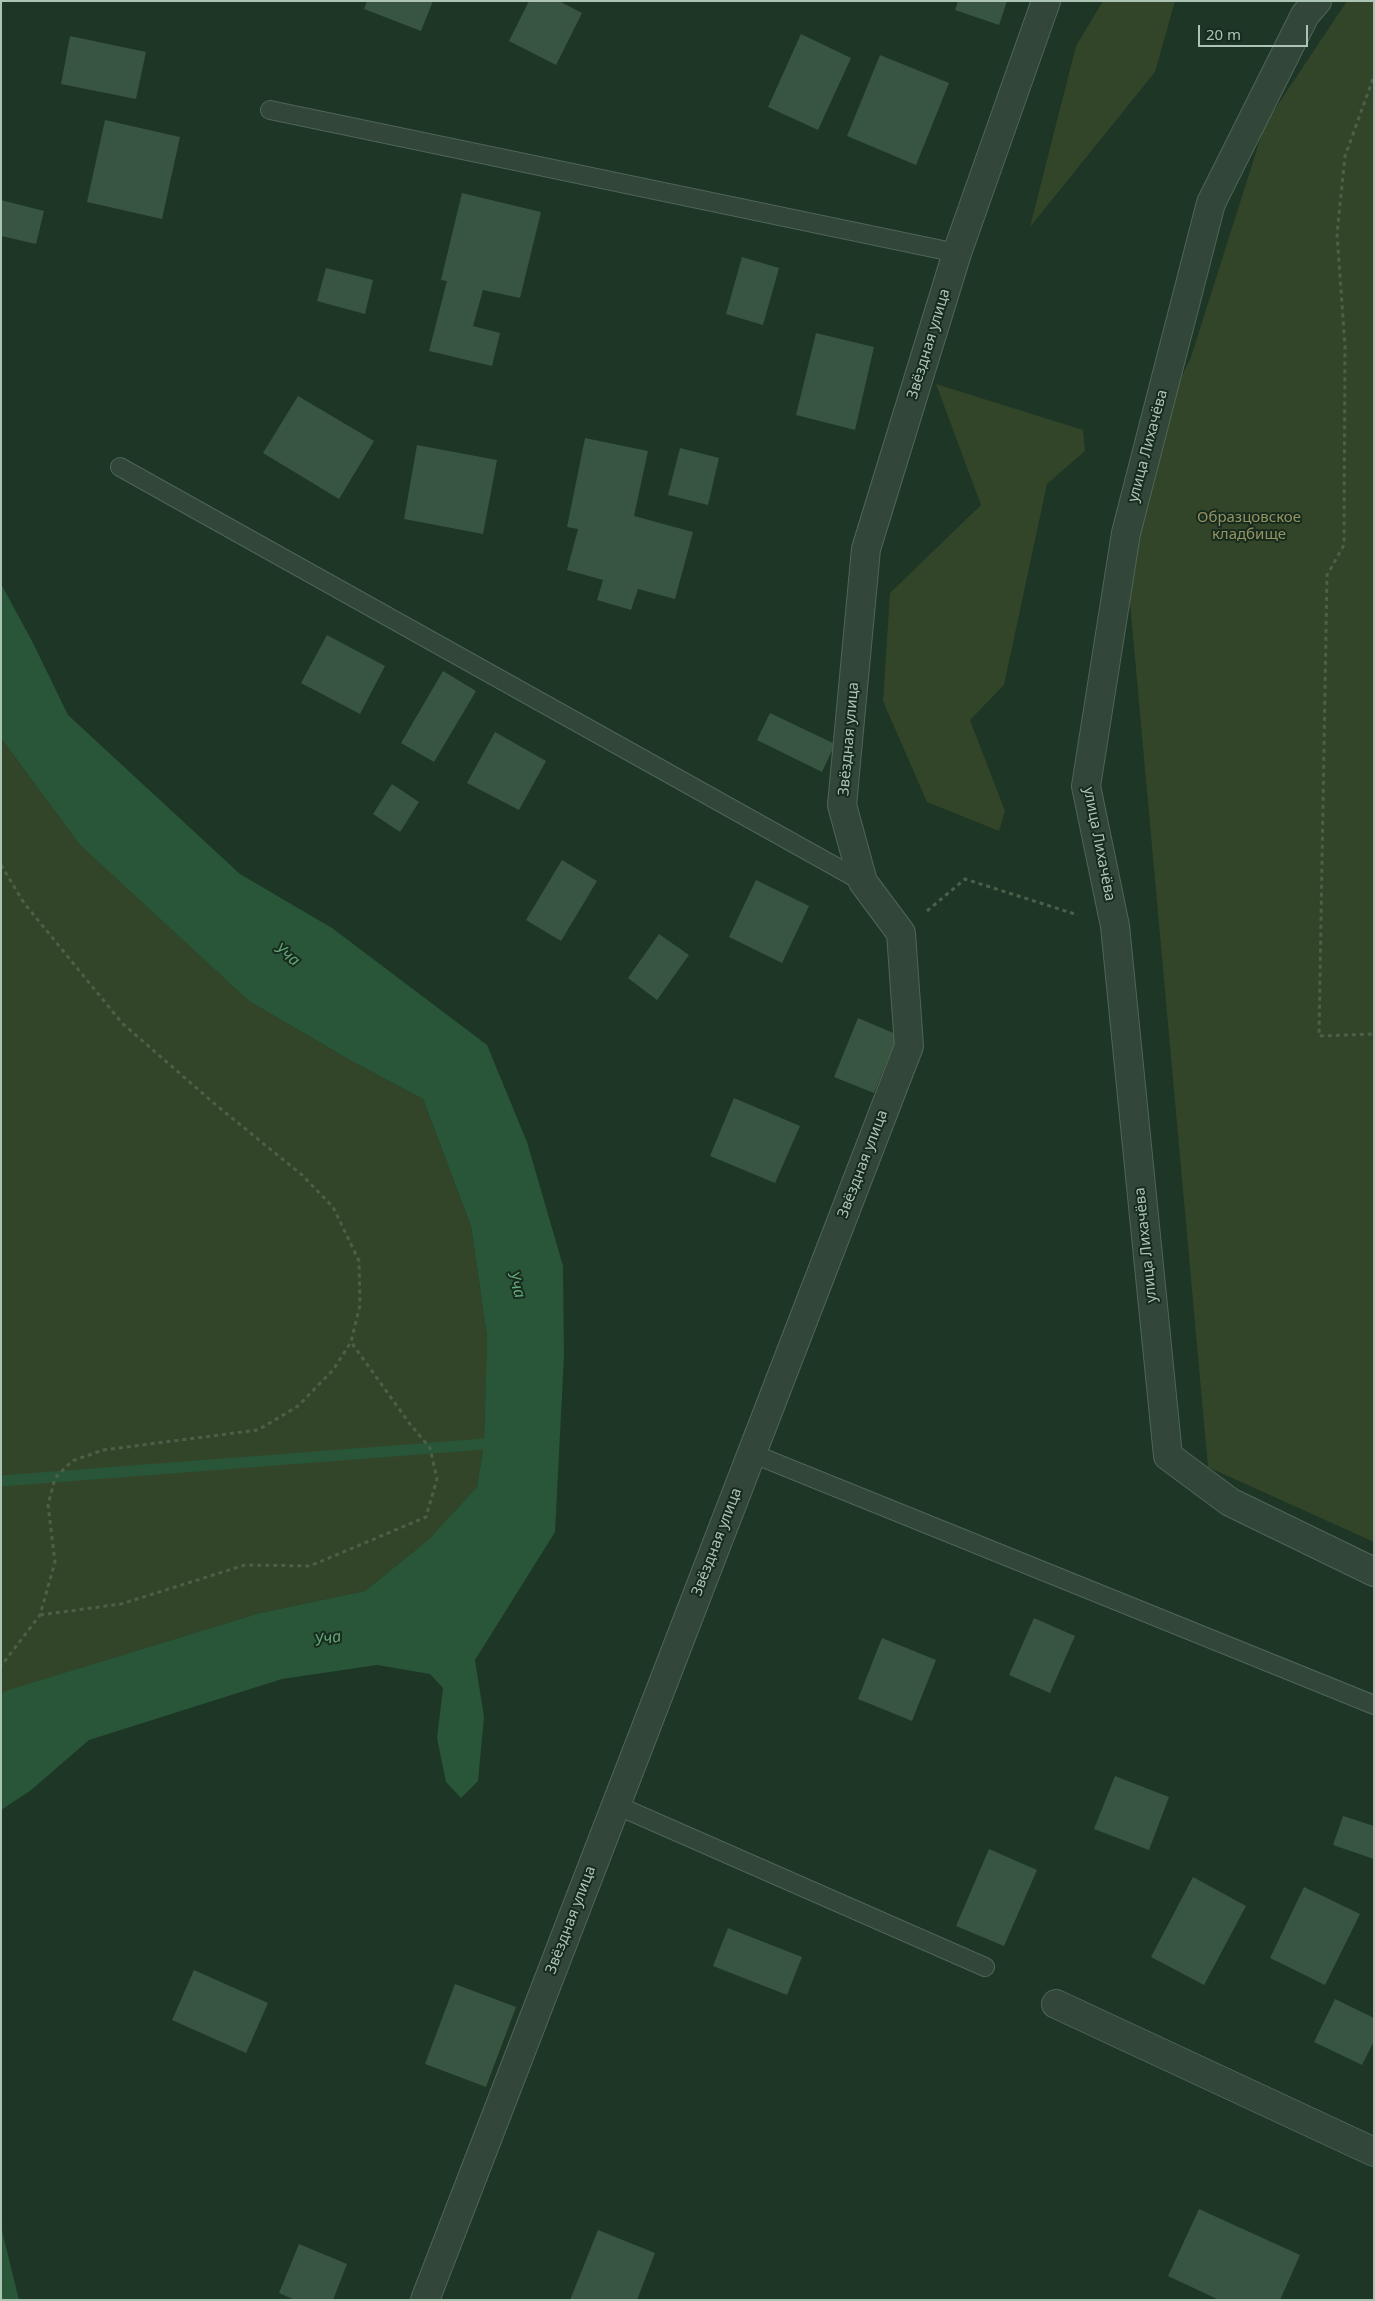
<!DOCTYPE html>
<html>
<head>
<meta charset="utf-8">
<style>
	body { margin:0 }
	#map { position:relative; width:1375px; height:2301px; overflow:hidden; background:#1e3626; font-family:"Noto Sans",sans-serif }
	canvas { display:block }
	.frame { position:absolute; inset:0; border:2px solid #abc4b4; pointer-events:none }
	.scale { position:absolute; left:1198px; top:25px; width:110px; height:22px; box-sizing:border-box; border:2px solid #abc4b4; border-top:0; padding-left:6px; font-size:15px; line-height:18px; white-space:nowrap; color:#abc4b4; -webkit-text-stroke:4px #172b1e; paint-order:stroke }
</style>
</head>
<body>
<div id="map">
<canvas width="1375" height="2301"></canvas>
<div class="frame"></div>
<div class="scale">20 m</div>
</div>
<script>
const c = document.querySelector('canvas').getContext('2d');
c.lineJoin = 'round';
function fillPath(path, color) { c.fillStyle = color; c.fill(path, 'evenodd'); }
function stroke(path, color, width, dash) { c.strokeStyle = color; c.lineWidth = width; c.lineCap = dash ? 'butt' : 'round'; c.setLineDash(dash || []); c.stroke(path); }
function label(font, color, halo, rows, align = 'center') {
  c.font = font + ' "Noto Sans",sans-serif'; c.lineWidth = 4; c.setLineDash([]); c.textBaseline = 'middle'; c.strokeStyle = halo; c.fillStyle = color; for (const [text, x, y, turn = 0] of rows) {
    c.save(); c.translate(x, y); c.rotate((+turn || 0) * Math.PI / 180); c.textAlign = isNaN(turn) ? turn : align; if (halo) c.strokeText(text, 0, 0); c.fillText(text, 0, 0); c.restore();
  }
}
fillPath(new Path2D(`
	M1103,1H1175L1155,72L1030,227L1076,46Z
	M1347,1H1374V1542L1208,1467L1121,503L1191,357L1265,124Z
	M936,384L1083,430L1085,451L1047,484L1004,685L970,720L1005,811L999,831L927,802L883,701L890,593L981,505Z
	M1,738L80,845L249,1001L348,1059L423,1099L471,1226L487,1336L484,1444L477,1487L428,1540L365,1591L260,1613L6,1691L1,1694Z`), '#334529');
fillPath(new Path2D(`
	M1,584L32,641L68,715L240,874L332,928L487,1045L527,1142L563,1266L564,1356L555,1532L475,1660L484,1717L478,1781L461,1798L446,1782L437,1738L443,1688L430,1674L377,1665L282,1679L89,1740L30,1791L1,1810V1694L5,1691L260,1613L365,1591L428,1540L477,1487L484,1444L487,1336L471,1226L423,1099L348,1059L249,1001L80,845L1,738Z
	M1,2230L2,2231L19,2300H1Z`), '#295538');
stroke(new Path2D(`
	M1,1481L498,1443`), '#295538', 11);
fillPath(new Path2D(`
	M367,1H433L421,31L364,9Z
	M529,1H559L582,13L556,65L509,41Z
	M958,1H1007L999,25L955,10Z
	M801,34L851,58L818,130L768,107Z
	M70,36L146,52L136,99L61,84Z
	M880,55L949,83L916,165L847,136Z
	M105,120L180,137L162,219L87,202Z
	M462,193L541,212L520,298L483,290L473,326L500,333L492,366L429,351L447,281L441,280Z
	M1,200L44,211L36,244L1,236Z
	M742,257L779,268L763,325L726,314Z
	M326,268L373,280L365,314L317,301Z
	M816,333L874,347L855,430L796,415Z
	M298,396L374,441L339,499L263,453Z
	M585,438L648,451L634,516L693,532L675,599L638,589L631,610L597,600L603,580L567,570L578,529L567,527Z
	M417,445L497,460L483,534L404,519Z
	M680,448L719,458L708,505L668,495Z
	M327,635L385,666L360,714L301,683Z
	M443,671L476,691L434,762L401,743Z
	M770,713L835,744L822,772L757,740Z
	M495,732L546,761L519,810L467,783Z
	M392,784L419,802L400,832L373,814Z
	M562,860L597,881L561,941L526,920Z
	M756,880L809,906L782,963L729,937Z
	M659,934L689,955L657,1000L628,978Z
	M858,1018L898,1035L874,1093L834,1077Z
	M734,1098L800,1126L775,1183L710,1156Z
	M1034,1618L1075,1636L1050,1693L1009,1675Z
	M882,1638L936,1660L912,1721L858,1699Z
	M1115,1776L1169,1797L1149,1850L1094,1829Z
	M1343,1816L1374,1826V1859L1333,1845Z
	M989,1849L1037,1870L1004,1946L956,1926Z
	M1193,1877L1246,1906L1204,1985L1151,1957Z
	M1304,1887L1360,1914L1325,1985L1270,1958Z
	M728,1928L802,1957L787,1995L713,1966Z
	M194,1970L268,2003L246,2053L172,2020Z
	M455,1984L516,2007L486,2087L425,2064Z
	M1335,1999L1374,2018V2041L1362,2065L1314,2042Z
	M1199,2209L1300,2255L1280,2300H1219L1168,2276Z
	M598,2230L655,2253L637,2300H570Z
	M299,2244L347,2264L333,2300H295L279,2293Z`), '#375541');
const lane = new Path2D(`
	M270,110L957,253
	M120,467L863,882
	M751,1453L1374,1705
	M616,1805L985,1967`);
const street = new Path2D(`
	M1317,1L1305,15L1211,203L1126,533L1086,786L1115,926L1168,1456L1230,1502L1374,1572
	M1056,2004L1374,2152
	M425,2300L909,1046L901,933L863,882L842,805L866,549L957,253L1046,1`);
stroke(lane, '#4f6557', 20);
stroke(street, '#4f6557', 30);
stroke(new Path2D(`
	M1373,79L1345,156L1337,234L1345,346L1344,545L1327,575L1319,1036L1374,1034
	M1,865L24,903L122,1023L216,1105L302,1175L333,1207L359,1261L360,1305L351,1342L333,1370L298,1406L258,1430L103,1450L72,1461L55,1478L48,1505L55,1562L40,1615L1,1666
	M927,911L965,879L1078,915
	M40,1615L121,1604L245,1565L310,1566L426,1517L437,1479L430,1448L410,1424L351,1342`), '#4c6049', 3, [4, 4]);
stroke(lane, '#324739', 18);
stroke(street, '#324739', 28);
label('15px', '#abc4b4', '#172b1e', [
	["Звёздная улица",929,344,-73],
	["улица Лихачёва",1148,446,-75],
	["Звёздная улица",849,739,-85],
	["улица Лихачёва",1099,844,79],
	["Звёздная улица",863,1164,-69],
	["улица Лихачёва",1146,1245,-96],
	["Звёздная улица",717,1542,-69],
	["Звёздная улица",571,1920,-69]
]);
label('15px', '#959462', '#172b1e', [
	["Образцовское",1249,518],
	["кладбище",1249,535]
]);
label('italic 16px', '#62a678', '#172b1e', [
	["Уча",287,955,38],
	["Уча",516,1285,73],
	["Уча",328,1639,-10]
]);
</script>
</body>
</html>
